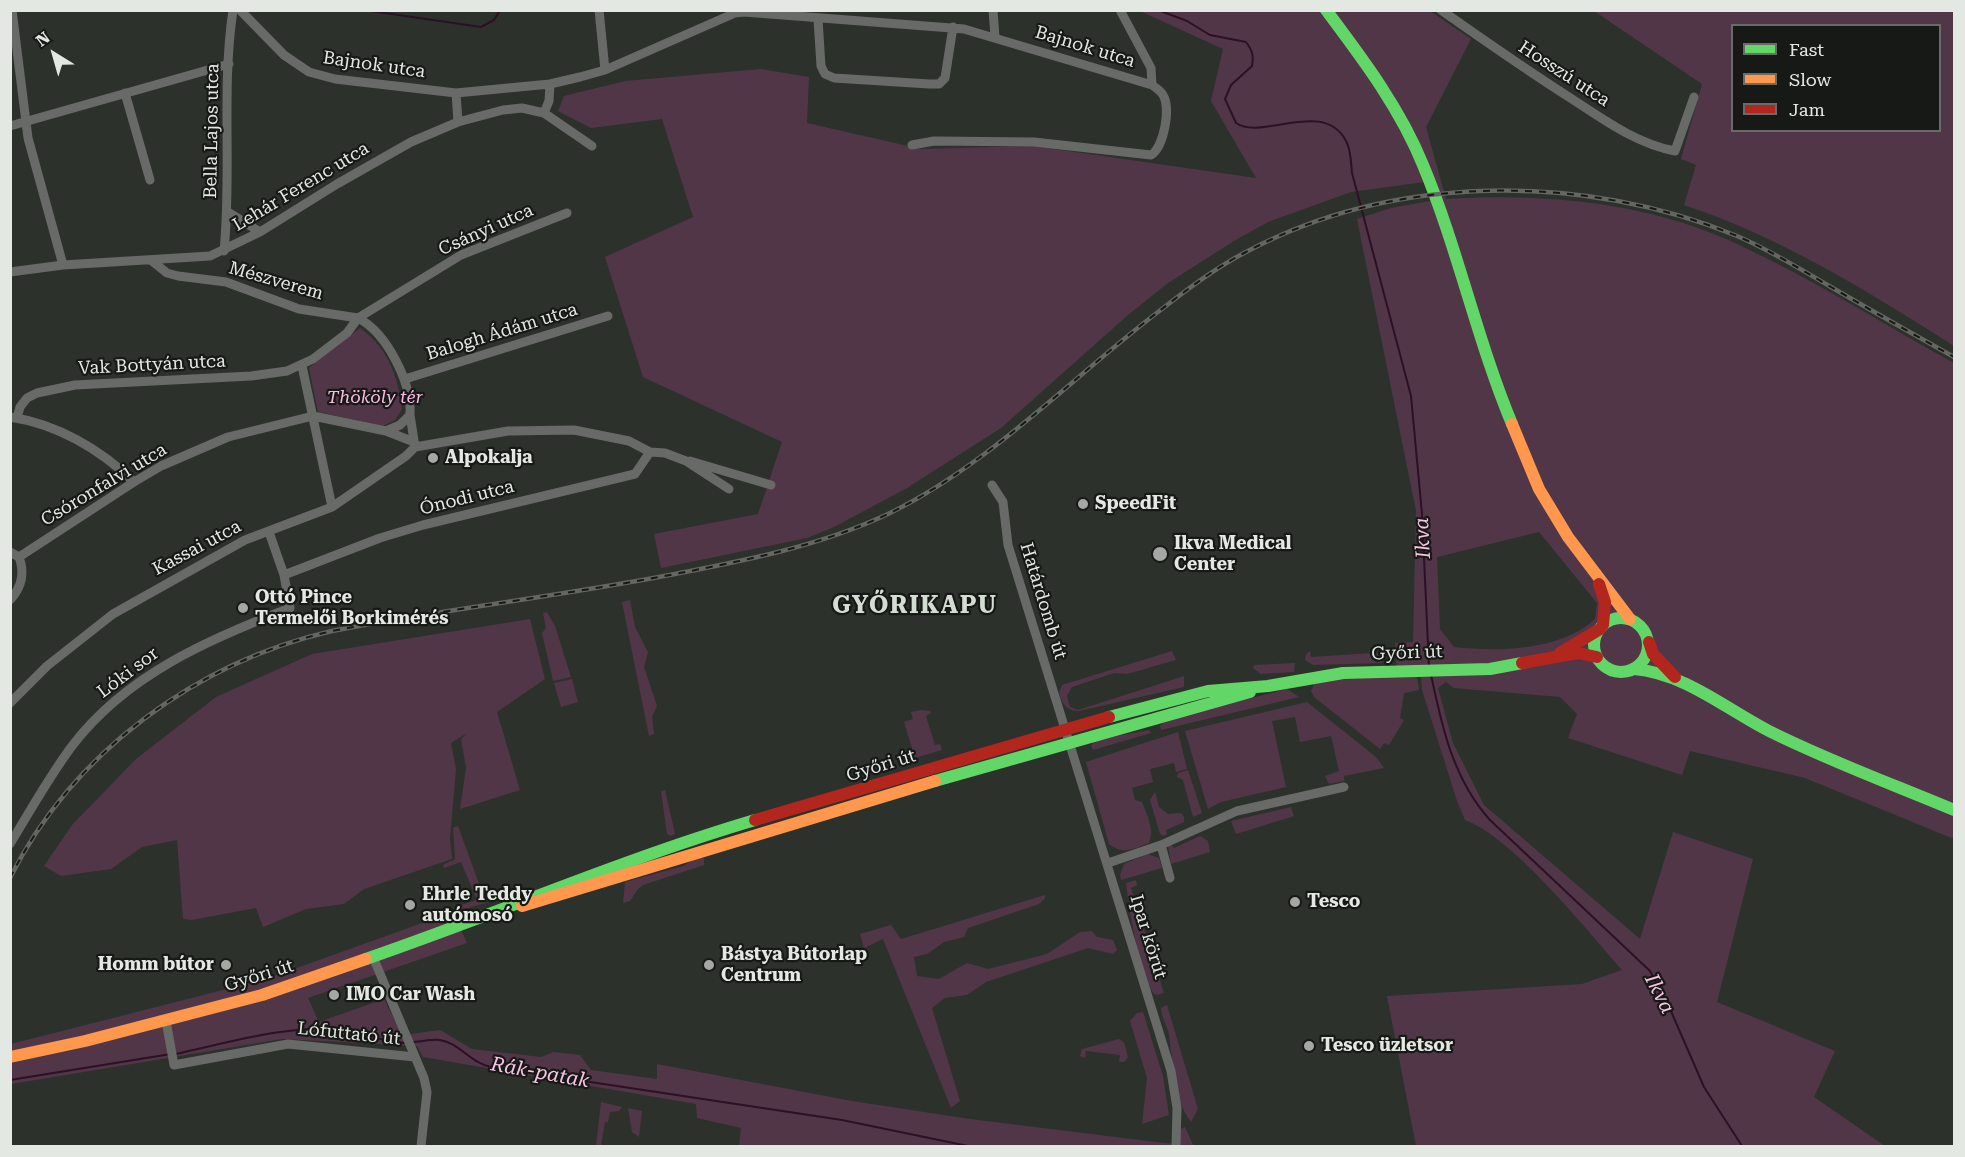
<!DOCTYPE html>
<html>
<head>
<meta charset="utf-8">
<style>
	body { margin:0 }
	#map { position:relative; width:1965px; height:1157px; overflow:hidden; background:#2d312b; font-family:"Roboto Serif",serif }
	canvas { display:block }
	.frame { position:absolute; inset:0; border:12px solid #e4e8e2; pointer-events:none }
	.legend { position:absolute; left:1731px; top:24px; width:210px; height:108px; box-sizing:border-box; background:#161915; border:2px solid #686c67; margin:0; padding:8px 10px; list-style:none; font-size:18px; color:#e4e8e2 }
	.legend li { display:flex; align-items:center; gap:12px; height:30px }
	.legend b { width:30px; border:2px solid #686c67 }
	.north { position:absolute; left:24px; top:24px; width:60px; height:60px; -webkit-text-stroke:4px #161915; paint-order:stroke; rotate:323deg; font-size:16px; font-weight:700; line-height:24px; text-align:center; color:#e4e8e2 }
	.north::after { content:''; display:block; margin:auto; width:21px; height:27px; background:#e4e8e2; clip-path:polygon(50% 0,100% 100%,50% 72%,0 100%) }
</style>
</head>
<body>
<div id="map">
<canvas width="1965" height="1157"></canvas>
<div class="frame"></div>
<ul class="legend">
<li><b style="height:8px;background:#63d668"></b>Fast</li>
<li><b style="height:8px;background:#ff974d"></b>Slow</li>
<li><b style="height:8px;background:#b3261e"></b>Jam</li>
</ul>
<div class="north">N</div>
</div>
<script>
const c = document.querySelector('canvas').getContext('2d');
c.lineJoin = 'round';
function fillPath(path, color) { c.fillStyle = color; c.fill(path, 'evenodd'); }
function stroke(path, color, width, dash) { c.strokeStyle = color; c.lineWidth = width; c.lineCap = dash ? 'butt' : 'round'; c.setLineDash(dash || []); c.stroke(path); }
function label(font, color, halo, rows, align = 'center') {
  c.font = font + ' "Roboto Serif",serif'; c.lineWidth = 4.5; c.setLineDash([]); c.textBaseline = 'middle'; c.strokeStyle = halo; c.fillStyle = color; for (const [text, x, y, turn = 0] of rows) {
    c.save(); c.translate(x, y); c.rotate((+turn || 0) * Math.PI / 180); c.textAlign = isNaN(turn) ? turn : align; if (halo) c.strokeText(text, 0, 0); c.fillText(text, 0, 0); c.restore();
  }
}
fillPath(new Path2D(`
	M1140,11H1430L1471,39L1426,127L1446,199C1544,193 1649,202 1739,245C1813,279 1883,324 1954,363V839L1805,778L1690,751L1682,775L1568,738L1577,714L1560,697L1454,688L1446,682L1438,688L1453,743L1484,805L1640,939L1673,832L1753,859L1717,1002L1835,1051L1814,1097L1885,1146H1416L1387,996L1582,984L1622,970C1588,931 1511,836 1465,820L1457,801L1422,690L1421,677L1417,676L1419,690L1404,693L1400,718L1404,720L1389,745L1384,743L1380,749L1314,697L1311,691L1314,684L1336,679L1397,675L1395,643L1413,642L1416,511L1357,219L1391,208L1430,201L1425,182L1351,192L1268,222L1234,241L1168,283L1128,315L1001,428L907,488L834,527L807,538L661,568L654,534L758,514L782,442L643,377L605,257L693,217L662,119L591,128L558,111L564,96L625,81L761,69L809,77L807,123L921,149L1033,146L1256,178L1211,101L1223,49ZM1539,532L1597,603L1595,619C1561,651 1497,652 1454,647L1440,629L1437,557Z
	M1594,11H1954V346C1869,292 1781,237 1684,205L1696,165L1681,159L1702,84ZM1732,26H1940V130H1732Z
	M360,328C388,348 398,376 402,409L395,420L383,426L318,412L309,368Z
	M630,600L635,627L648,652L644,667L657,706L652,717L654,734L649,736L622,602Z
	M547,612L555,626L571,677L553,681L542,633L546,628L543,613Z
	M530,619L545,679L497,712L520,790L460,809L466,768L461,739L467,733L451,743L456,769L450,839L452,859L364,889L344,904L306,909L263,927L256,908L192,920L183,919L177,840L142,847L111,869L61,876L44,866L72,825L136,759L216,697L312,654Z
	M1172,651L1176,660L1127,674L1114,673L1072,687L1067,696L1070,707L1078,710L1184,676V687L1079,711C1067,711 1062,704 1059,693L1062,685Z
	M1310,651L1311,657L1389,652L1382,663L1313,665L1305,660L1306,654Z
	M1295,663L1294,672L1261,674L1253,668L1254,665Z
	M572,679L578,702L561,707L554,683Z
	M1287,689L1299,697L1161,730L1160,725L1173,718Z
	M1307,702L1376,757L1384,768L1344,776V781L1329,784L1325,776L1339,771L1331,736L1300,742L1295,717L1272,721L1286,787L1221,802L1208,809L1185,731Z
	M921,710L930,711L931,713L926,716L935,745L940,744L942,750L915,758L904,722L913,719L911,712Z
	M1149,730L1151,733L1093,750L1091,746L1095,740Z
	M1178,732L1187,769L1176,772L1174,763L1150,769L1153,782L1132,788L1135,800L1142,802C1147,815 1155,830 1149,843C1134,849 1122,855 1109,844L1086,762Z
	M1188,770L1202,813L1193,817L1183,780L1177,777L1178,773Z
	M665,790L675,834L671,836L667,834L661,791Z
	M1155,792L1159,807L1168,814L1181,813L1184,817V822L1166,830L1167,834L1164,836L1160,834L1150,800Z
	M1291,807L1294,816L1236,834L1231,821Z
	M458,826L486,903L460,910L458,906L477,900L461,862L444,868L443,865L455,859L453,828Z
	M1200,836L1208,841L1210,852L1171,864L1168,846L1171,844L1174,848Z
	M1148,854L1159,858L1162,868L1121,880L1120,875L1124,864Z
	M698,857L704,858V865L643,885L638,889L630,901L623,903L625,882L683,866Z
	M1136,880L1137,885L1131,888L1164,993L1156,995C1141,986 1128,903 1126,883Z
	M1045,895V898L1039,904L968,928L964,937L944,942L927,954L914,957L917,976L939,979L967,963L988,969L1047,954L1080,932L1092,931L1097,937L1113,940L1117,950L1113,954L1088,948L986,982L967,995L945,998L932,1008L960,1101L951,1108L883,939L864,948L860,934L891,925L901,939Z
	M453,912L467,943L308,998L319,1022L384,999L402,1035L440,1030L472,1049L541,1057L553,1052L580,1055L591,1070L657,1079V1064L852,1101L970,1119L1164,1143L1179,1144V1130L1185,1127L1193,1145L1207,1146H739L741,1128L697,1118L696,1104L423,1057L417,1046L282,1039L11,1084V1044L266,979Z
	M1167,1005L1198,1109L1191,1122C1173,1099 1173,1063 1169,1035C1168,1026 1161,1018 1161,1008Z
	M1143,1012L1163,1076L1169,1115L1142,1124L1147,1078L1130,1021L1137,1013Z
	M1119,1039L1124,1042L1128,1057L1124,1062H1119L1120,1055L1086,1051L1085,1058L1080,1056L1082,1049Z
	M601,1102L622,1107L619,1111L610,1112L608,1122H605L601,1146H596Z
	M628,1108L642,1111L639,1137L632,1132Z`), '#513648');
stroke(new Path2D(`
	M364,10L481,27L494,20L500,10
	M1158,10L1187,21L1210,35L1246,42C1252,50 1254,55 1252,66L1231,85L1225,99L1236,123C1262,141 1324,98 1346,141C1351,149 1351,164 1352,173L1411,396L1422,514L1429,667
	M1431,675C1442,727 1453,779 1490,820L1650,971L1667,1002L1704,1087L1742,1146
	M411,1042C420,1042 431,1039 440,1040C459,1043 471,1063 491,1067L842,1120L968,1146
	M176,1054C231,1042 287,1025 344,1029C365,1030 378,1043 405,1043
	M10,1080L171,1054`), '#2d1025', 2);
stroke(new Path2D(`
	M12,10L28,138L63,265
	M240,10L284,55L309,72L335,79L456,93L550,84L580,77L605,70L735,13L744,12L964,29L1152,85L1151,68L1120,10
	M599,10L605,70
	M993,10L995,37
	M1441,10C1485,41 1528,71 1572,99C1604,120 1637,144 1675,151L1694,97
	M818,19L821,66L825,74L834,78L929,84H939L945,78L953,27
	M125,93L150,180
	M456,93L458,122
	M544,113L549,101L550,84
	M10,126L229,64
	M912,145L934,141L1034,142L1151,155C1164,147 1171,108 1163,95C1161,91 1156,88 1152,85
	M228,212L260,232
	M224,251C232,172 221,90 233,10
	M152,261L167,273L178,276L226,282L299,309L358,318L461,255L567,213
	M10,272L63,265L210,256L260,232L337,184L411,142L458,122L503,110L522,108L544,113L592,146
	M302,366L332,507
	M405,379L608,316
	M410,415L415,447
	M10,417C57,424 100,449 134,482
	M17,418L20,407L27,398L37,393L75,385L251,376L287,371L313,359L347,333L358,318C387,333 412,383 410,415L400,425L386,431L313,416L228,437L161,466L134,482L19,557
	M386,431L414,442
	M415,447L508,431L574,430L629,441L650,452L665,453L686,461L729,489
	M690,461L771,485
	M992,485L1003,502L1008,545L1171,1071L1177,1108L1176,1146
	M10,552L19,557C25,573 22,587 10,600
	M284,575L380,538L423,525L635,474L650,452
	M10,703L47,666L113,614L245,540L332,507L406,456L415,447
	M10,844C30,811 49,777 72,746C126,675 209,639 290,608L284,575L269,532
	M1161,845L1170,878
	M1108,863L1161,845L1237,811L1344,787
	M373,957L424,1078L427,1092L421,1146
	M166,1021L174,1065L288,1044L415,1057`), '#686a68', 9);
stroke(new Path2D(`
	M1326,10C1362,58 1400,108 1423,165C1458,249 1477,340 1512,424
	M1594 645a27 27 0 1 1 54 0a27 27 0 1 1-54 0Z
	M1634,669C1684,673 1726,709 1769,731C1829,761 1892,784 1954,810
	M1109,717L1208,691L1268,686L1343,673L1490,669L1522,663
	M935,781L1250,692
	M366,959C497,914 623,859 755,820`), '#63d668', 12);
stroke(new Path2D(`
	M1512,424L1539,489L1568,537L1630,619
	M522,906L935,781
	M10,1057L85,1041L262,995L366,959`), '#ff974d', 12);
stroke(new Path2D(`
	M1599,584L1605,602L1603,625
	M1649,642L1653,654L1675,677
	M1560,653L1600,629
	M1522,663L1578,653L1597,657
	M755,820L1109,717`), '#b3261e', 12);
const rail = new Path2D(`
	M10,878C73,752 197,662 332,631C446,609 561,596 675,574C747,560 820,546 888,514C989,465 1069,380 1158,312C1185,291 1215,268 1246,252C1394,173 1584,173 1737,236C1770,250 1800,269 1831,287C1872,311 1913,334 1954,357`);
stroke(rail, '#646662', 4.5);
stroke(rail, '#161915', 2, [7]);
for (const [x, y, r, color] of [
	[433,458,6,"#a4a8a2"],
	[1083,504,6,"#a4a8a2"],
	[1160,554,8,"#a4a8a2"],
	[243,608,6,"#a4a8a2"],
	[1295,902,6,"#a4a8a2"],
	[410,905,6,"#a4a8a2"],
	[226,965,6,"#a4a8a2"],
	[709,965,6,"#a4a8a2"],
	[334,995,6,"#a4a8a2"],
	[1309,1046,6,"#a4a8a2"]
]) { const dot = new Path2D(); dot.arc(x, y, r, 0, 2 * Math.PI); c.fillStyle = color; c.fill(dot); stroke(dot, '#161915', 2); }
label('18px', '#e4e8e2', '#161915', [
	["Bajnok utca",1085,47,17],
	["Bajnok utca",374,65,8],
	["Hosszú utca",1564,74,33],
	["Bella Lajos utca",212,131,-89],
	["Lehár Ferenc utca",301,187,-31],
	["Csányi utca",486,230,-24],
	["Mészverem",276,281,16],
	["Balogh Ádám utca",502,332,-17],
	["Vak Bottyán utca",152,365,-3],
	["Csóronfalvi utca",104,485,-31],
	["Ónodi utca",467,498,-14],
	["Kassai utca",197,548,-28],
	["Határdomb út",1043,601,73],
	["Győri út",1407,653,-2],
	["Lóki sor",128,673,-37],
	["Győri út",881,766,-17],
	["Ipar körút",1148,937,73],
	["Győri út",259,976,-17],
	["Lófuttató út",349,1034,6]
]);
label('italic 18px', '#fab8e2', '#161915', [
	["Thököly tér",375,398]
]);
label('bold 18px', '#e4e8e2', '#161915', [
	["Alpokalja",445,458],
	["SpeedFit",1095,504],
	["Ikva Medical",1174,544],
	["Center",1174,565],
	["Ottó Pince",255,598],
	["Termelői Borkimérés",255,619],
	["Ehrle Teddy",422,895],
	["autómosó",422,916],
	["Tesco",1307,902],
	["Bástya Bútorlap",721,955],
	["Centrum",721,976],
	["Homm bútor",214,965,"right"],
	["IMO Car Wash",346,995],
	["Tesco üzletsor",1321,1046]
], 'left');
label('italic 20px', '#fac4e6', '#161915', [
	["Ikva",1423,538,-93],
	["Ikva",1659,994,63],
	["Rák-patak",540,1073,10]
]);
c.letterSpacing = '1.5px';
label('bold 24px', '#d4ddd1', '#161915', [
	["GYŐRIKAPU",915,606]
]);
c.letterSpacing = '0px';
</script>
</body>
</html>
